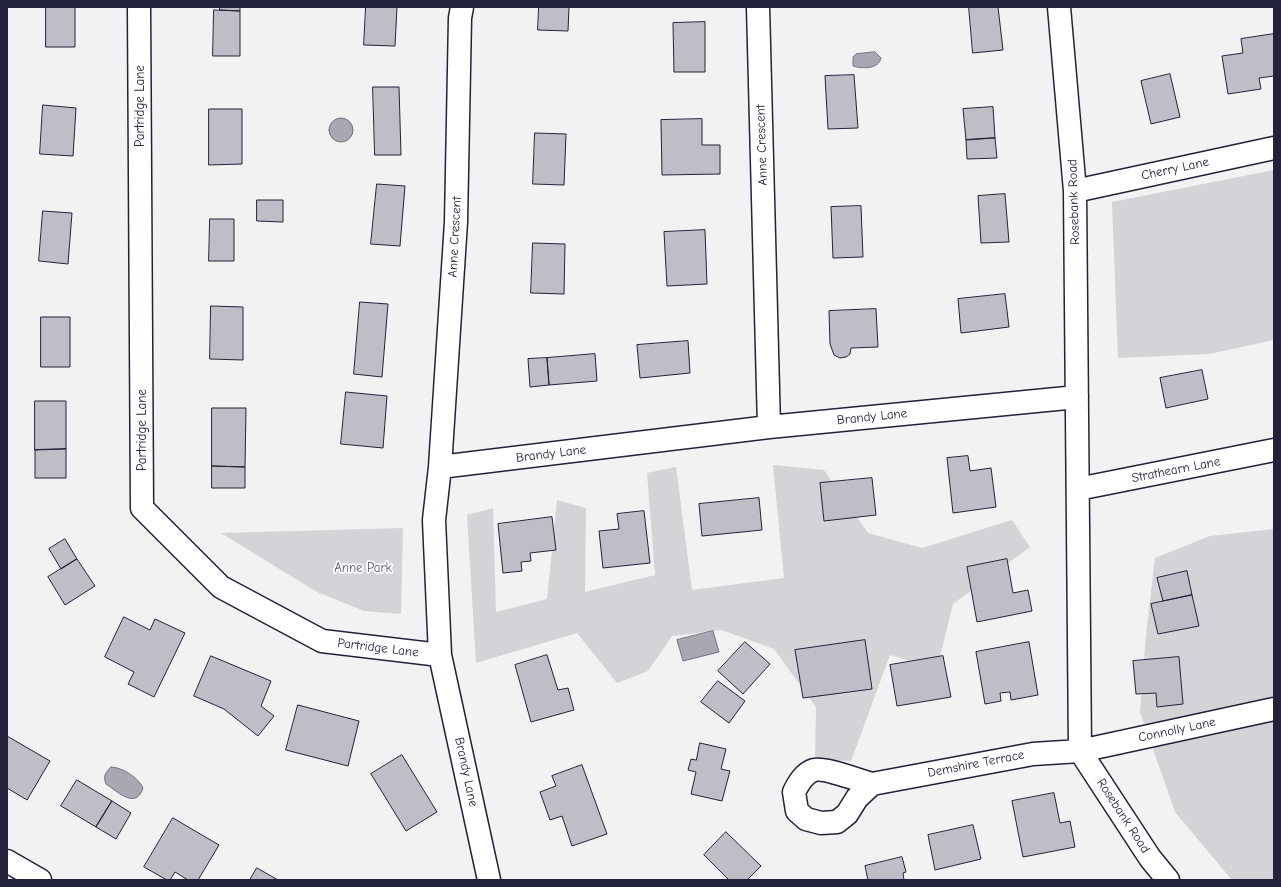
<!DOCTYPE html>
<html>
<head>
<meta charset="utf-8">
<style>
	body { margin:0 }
	#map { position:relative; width:1281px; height:887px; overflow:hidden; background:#f2f2f3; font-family:"Comic Neue",sans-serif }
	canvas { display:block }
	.frame { position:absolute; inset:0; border:8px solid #22223b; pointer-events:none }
</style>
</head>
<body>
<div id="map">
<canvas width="1281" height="887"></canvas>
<div class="frame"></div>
</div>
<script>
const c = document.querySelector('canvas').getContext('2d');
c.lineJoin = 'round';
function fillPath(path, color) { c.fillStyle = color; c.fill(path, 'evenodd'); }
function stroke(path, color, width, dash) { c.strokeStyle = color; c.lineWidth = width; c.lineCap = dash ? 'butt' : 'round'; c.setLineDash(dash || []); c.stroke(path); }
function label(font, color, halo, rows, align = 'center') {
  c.font = font + ' "Comic Neue",sans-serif'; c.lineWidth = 3.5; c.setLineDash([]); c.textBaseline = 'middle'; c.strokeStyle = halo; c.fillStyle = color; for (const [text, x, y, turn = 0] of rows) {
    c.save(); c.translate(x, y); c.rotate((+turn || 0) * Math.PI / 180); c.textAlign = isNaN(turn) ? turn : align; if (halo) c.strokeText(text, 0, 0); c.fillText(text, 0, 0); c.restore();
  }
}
fillPath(new Path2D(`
	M1274,170V340L1209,354L1118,358L1112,202Z
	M773,465L824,470L868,533L922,548L1012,520L1030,547L953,604L937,669L890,655L851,761L815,759L816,707L774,649L722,630L672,636L648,671L617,683L577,633L476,663L467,515L493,508L496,612L547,599L557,500L586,508L585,592L655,575L647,473L676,467L692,590L784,578Z
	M403,528L401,614L364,611L317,592L221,533Z
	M1274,529V880H1232L1175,812L1140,712L1146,635L1155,558L1210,536Z`), '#d3d3d8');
const water = new Path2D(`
	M875,52L881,58C879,69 863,69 853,66V57L856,54Z
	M329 130a12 12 0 1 1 24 0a12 12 0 1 1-24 0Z
	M713,631L719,652L683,661L677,640Z
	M111,767C122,767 139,778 143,788C136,810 118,792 106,784C103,776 105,773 111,767Z`);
fillPath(water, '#a8a8b2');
stroke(water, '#727282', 1);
const building = new Path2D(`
	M46,7H75V47H46Z
	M220,7H240V11L220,10Z
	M366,7H397L395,46L364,45Z
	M539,7H569L568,31L538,30Z
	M969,7H998L1003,50L973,53Z
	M214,10L240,11V56H213Z
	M705,22V72H674L673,23Z
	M1274,34V76L1259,78L1261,89L1228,94L1222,56L1243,53L1241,39Z
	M1170,74L1180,117L1151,124L1141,81Z
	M854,75L858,128L828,129L825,76Z
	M373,87H399L401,155H375Z
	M43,105L76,108L73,156L40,154Z
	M993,107L995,138L966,140L963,109Z
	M209,109H242V164L209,165Z
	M702,119V145H720V174L662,175L661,120Z
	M535,133L566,134L564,185L533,184Z
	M995,138L997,158L967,159L966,140Z
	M377,184L405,186L400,246L371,244Z
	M1005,194L1009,242L981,243L978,196Z
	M257,200H283V222L257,221Z
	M861,206L863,257L833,258L831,207Z
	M43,211L72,213L68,264L39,261Z
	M210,219H234V261H209Z
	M705,230L707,284L667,286L664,232Z
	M533,243L565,244L564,294L531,293Z
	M1005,294L1009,327L961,333L958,299Z
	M360,302L388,304L382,377L354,374Z
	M211,306L243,307V360L210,359Z
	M876,309L878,347L851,348L850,354L846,357L840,358L834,355L830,344L829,311Z
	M41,317H70V367H41Z
	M688,341L690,373L640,378L637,345Z
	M595,354L597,381L549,385L547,358Z
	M547,358L549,385L530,387L528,359Z
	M1202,370L1208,399L1166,408L1160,378Z
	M346,392L387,396L383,448L341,444Z
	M35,401H66V449L35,450Z
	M212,408H246L245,467L212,466Z
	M66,449V478H35V450Z
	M968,456L970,471L991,468L996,507L953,513L947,458Z
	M212,466L245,467V488H212Z
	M872,478L876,515L824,521L820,483Z
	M759,498L762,530L702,536L699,504Z
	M644,511L650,563L603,568L599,531L619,529L617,514Z
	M552,517L556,550L530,553L531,561L521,562L522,571L503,573L498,524Z
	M65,539L77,559L61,569L49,549Z
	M77,559L95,586L65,605L48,577Z
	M1007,559L1013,593L1028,590L1032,611L977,622L967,567Z
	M1187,571L1192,595L1163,601L1157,578Z
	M1192,595L1199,626L1158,634L1151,604Z
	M124,617L150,630L155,619L185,633L154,697L128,684L134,672L105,657Z
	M865,640L872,689L803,698L795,650Z
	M745,642L770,664L743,694L718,671Z
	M1029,642L1038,695L1011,700L1010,692L1000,693L1001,701L985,704L976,652Z
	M547,655L558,690L568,688L574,710L531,722L515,665Z
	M211,656L271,681L261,706L274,716L258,736L224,709L194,696Z
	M943,656L951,697L897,706L890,665Z
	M1179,657L1183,704L1157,707L1156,693L1136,694L1133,661Z
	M718,681L745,701L729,723L701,702Z
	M298,705L359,721L348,766L286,750Z
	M7,736L50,761L27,800L7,788Z
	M700,743L726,749L721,769L730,771L722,801L691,794L696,772L688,770L691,759L696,760Z
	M402,755L437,812L406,831L371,774Z
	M582,765L607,834L572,846L562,816L550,820L540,792L556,786L552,776Z
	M77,780L112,801L96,827L61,806Z
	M1054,793L1060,823L1070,821L1075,847L1023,857L1012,801Z
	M112,801L131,813L116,839L96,827Z
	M173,818L219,845L198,880H188L175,872L170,880H167L144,867Z
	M973,825L981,859L935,870L928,835Z
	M726,832L761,866L747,880H729L704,855Z
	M902,857L906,872L903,873L904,880H868L865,866Z
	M257,868L278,880H250Z`);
fillPath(building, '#bebec6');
stroke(building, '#22223b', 1);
const minor = new Path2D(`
	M139,7L142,508L221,587L322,641L440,655
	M758,7L769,427
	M1059,7L1075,191L1080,751
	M1075,191L1274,148
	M440,467L456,222L460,18L462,7
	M1078,489L1274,450
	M1080,751L1150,858L1168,880
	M872,784C860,781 825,767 814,770C804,773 798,784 794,792L797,811L806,819L821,823L837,822L847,814L857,798L872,784L1033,754L1080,751L1274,709
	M7,861L40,880
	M489,880L440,655L434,520L440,467L769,427L1077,397`);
stroke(minor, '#22223b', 25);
stroke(minor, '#fff', 22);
label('13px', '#22223b', '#fff', [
	["Partridge Lane",140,106,-90],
	["Anne Crescent",762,145,-92],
	["Cherry Lane",1175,169,-12],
	["Rosebank Road",1074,202,-92],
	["Anne Crescent",455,237,-87],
	["Brandy Lane",872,417,-6],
	["Partridge Lane",142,430,-90],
	["Brandy Lane",551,454,-7],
	["Strathearn Lane",1176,470,-11],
	["Partridge Lane",378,648,7],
	["Connolly Lane",1177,730,-12],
	["Demshire Terrace",976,764,-11],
	["Brandy Lane",466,772,78],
	["Rosebank Road",1123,816,57]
]);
label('13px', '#57576a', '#fff', [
	["Anne Park",363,568]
]);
</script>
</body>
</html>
